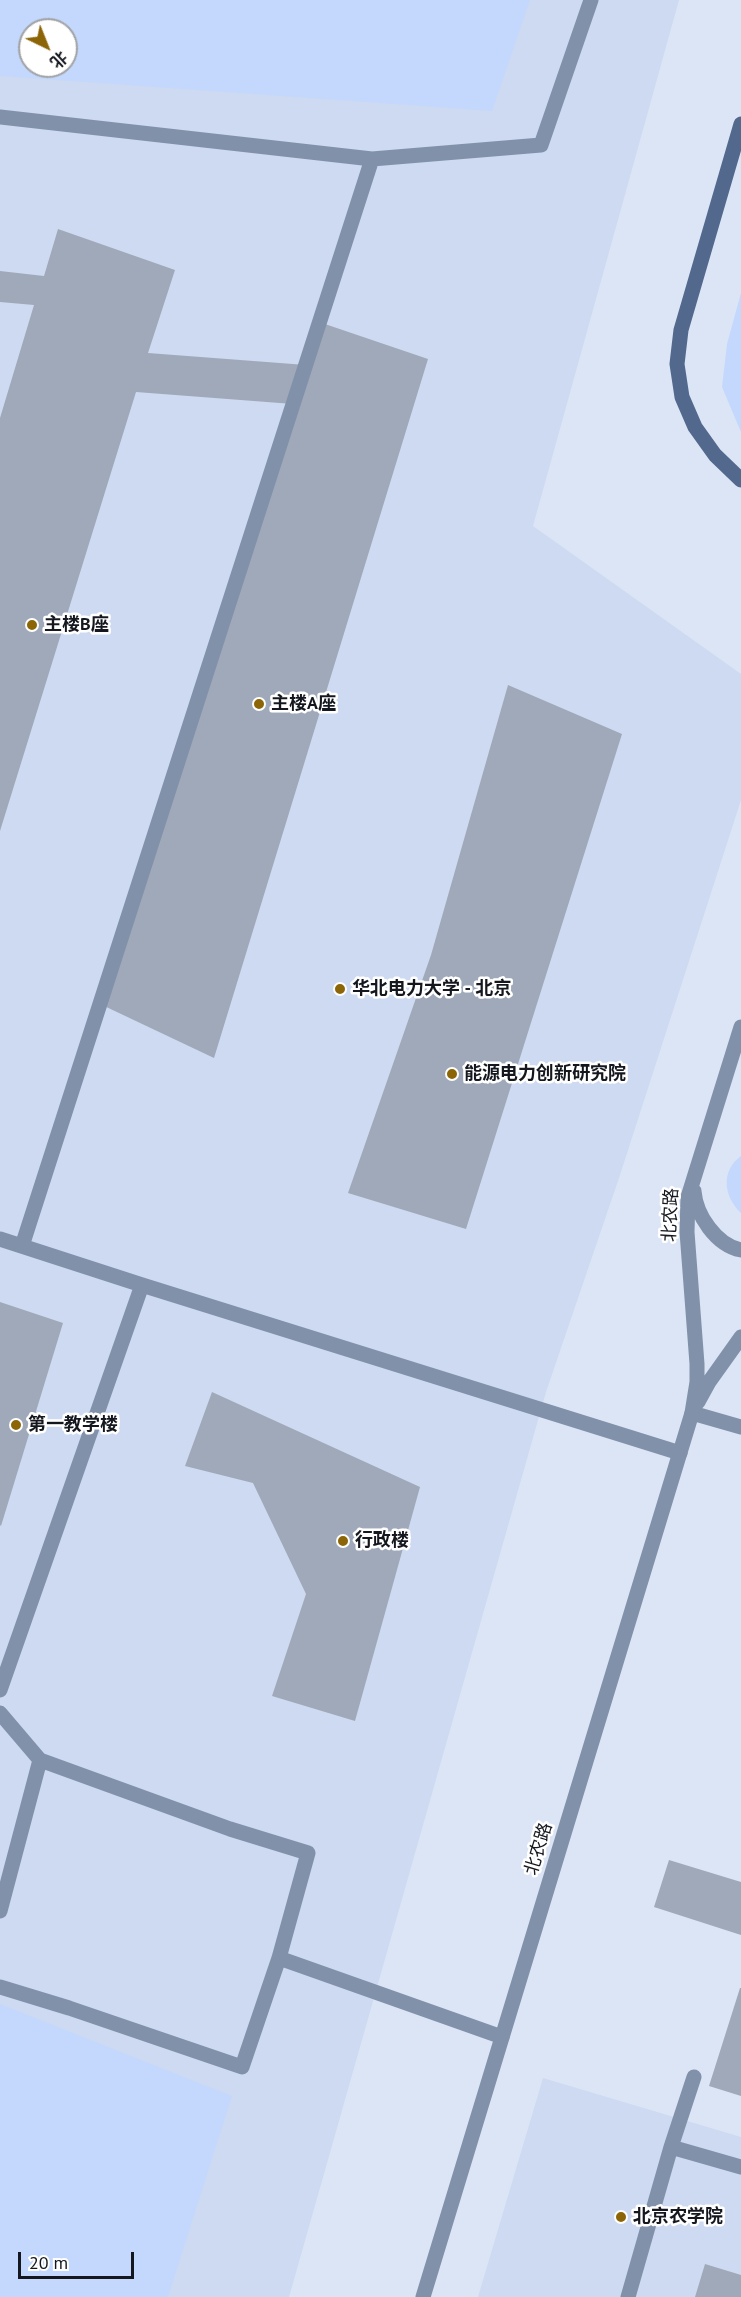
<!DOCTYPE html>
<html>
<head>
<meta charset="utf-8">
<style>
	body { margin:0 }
	#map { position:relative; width:741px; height:2297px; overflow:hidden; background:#dbe5f5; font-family:"PT Sans","Noto Sans SC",sans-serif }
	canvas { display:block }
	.north { position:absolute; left:18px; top:18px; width:60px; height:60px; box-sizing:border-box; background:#fff; border:2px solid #a1a2a5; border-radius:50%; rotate:137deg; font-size:16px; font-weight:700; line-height:24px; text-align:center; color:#14171d }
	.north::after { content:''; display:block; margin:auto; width:21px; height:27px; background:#8c6507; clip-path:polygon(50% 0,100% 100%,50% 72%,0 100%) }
	.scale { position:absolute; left:18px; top:2252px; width:116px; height:27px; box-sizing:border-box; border:3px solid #14171d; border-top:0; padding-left:8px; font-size:18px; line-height:21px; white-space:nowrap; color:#14171d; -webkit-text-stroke:4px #fff; paint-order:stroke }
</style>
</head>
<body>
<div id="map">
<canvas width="741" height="2297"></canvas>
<div class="north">北</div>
<div class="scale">20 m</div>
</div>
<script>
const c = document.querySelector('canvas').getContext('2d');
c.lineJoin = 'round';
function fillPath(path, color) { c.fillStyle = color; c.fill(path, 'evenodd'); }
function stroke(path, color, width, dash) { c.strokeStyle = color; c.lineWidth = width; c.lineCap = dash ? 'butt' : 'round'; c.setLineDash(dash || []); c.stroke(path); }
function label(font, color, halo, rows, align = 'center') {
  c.font = font + ' "PT Sans","Noto Sans SC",sans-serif'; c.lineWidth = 5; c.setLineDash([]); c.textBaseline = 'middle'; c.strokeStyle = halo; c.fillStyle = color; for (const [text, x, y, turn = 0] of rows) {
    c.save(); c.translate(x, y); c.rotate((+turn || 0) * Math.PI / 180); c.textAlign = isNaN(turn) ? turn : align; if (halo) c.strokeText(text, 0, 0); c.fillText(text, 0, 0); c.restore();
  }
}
fillPath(new Path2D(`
	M0,0H679L533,526L741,674V800L619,1178L546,1392L289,2297H0ZM30,30H66V66H30Z
	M543,2078L741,2137V2297H478Z`), '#cddaf1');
fillPath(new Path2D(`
	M0,0H530L492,111L0,76ZM30,30H66V66H30Z
	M741,293V432L722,387L727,344Z
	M741,1156V1213C724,1197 720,1171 741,1156Z
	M0,2004L232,2096L168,2297H0Z`), '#c3d8fc');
fillPath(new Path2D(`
	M58,229L175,270L148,353L306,365L319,322L428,359L214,1058L100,1004L293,404L136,392L0,831V418L34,305L0,302V271L44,276Z
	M508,685L622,734L466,1229L348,1193L431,955Z
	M0,1302L63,1323L1,1526L0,1525Z
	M212,1392L420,1487L355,1721L272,1696L306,1594L253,1483L185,1466Z
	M669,1860L741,1882V1935L654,1907Z
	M740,1988H741V2096L709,2086Z
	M705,2264L741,2275V2297H695Z`), '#a0a9b9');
stroke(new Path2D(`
	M0,117L372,159
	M0,1239L142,1285L680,1453
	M22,1246L372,159L541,145L591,0
	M692,1413L741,1427
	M0,1690L142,1285
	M0,1713L40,1760L230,1829L308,1853L279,1958L242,2067L69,2008L0,1987
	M0,1911L40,1760
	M279,1958L502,2037
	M671,2147L694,2077
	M628,2297L671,2147L741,2167`), '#8291aa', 15);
stroke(new Path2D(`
	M694,1191C696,1215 716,1245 741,1250
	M698,1402L709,1382L741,1337
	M423,2297L692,1413L697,1382V1364L687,1232L688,1197L741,1027`), '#8291aa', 15);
stroke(new Path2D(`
	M741,124L681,330L677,364L682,397L695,427L715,455L741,480`), '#53688d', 15);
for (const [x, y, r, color] of [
	[32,625,6,"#8c6507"],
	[259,704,6,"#8c6507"],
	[340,989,6,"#8c6507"],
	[452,1074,6,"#8c6507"],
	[16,1425,6,"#8c6507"],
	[343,1541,6,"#8c6507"],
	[621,2217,6,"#8c6507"]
]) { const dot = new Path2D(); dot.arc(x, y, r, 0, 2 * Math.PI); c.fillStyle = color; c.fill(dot); stroke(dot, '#fff', 2); }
label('bold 18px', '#14171d', '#fff', [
	["主楼B座",44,625],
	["主楼A座",271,704],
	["华北电力大学 - 北京",352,989],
	["能源电力创新研究院",464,1074],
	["第一教学楼",28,1425],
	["行政楼",355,1541],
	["北京农学院",633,2217]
], 'left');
label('18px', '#14171d', '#fff', [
	["北农路",671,1215,-87],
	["北农路",539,1849,-73]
]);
</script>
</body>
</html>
